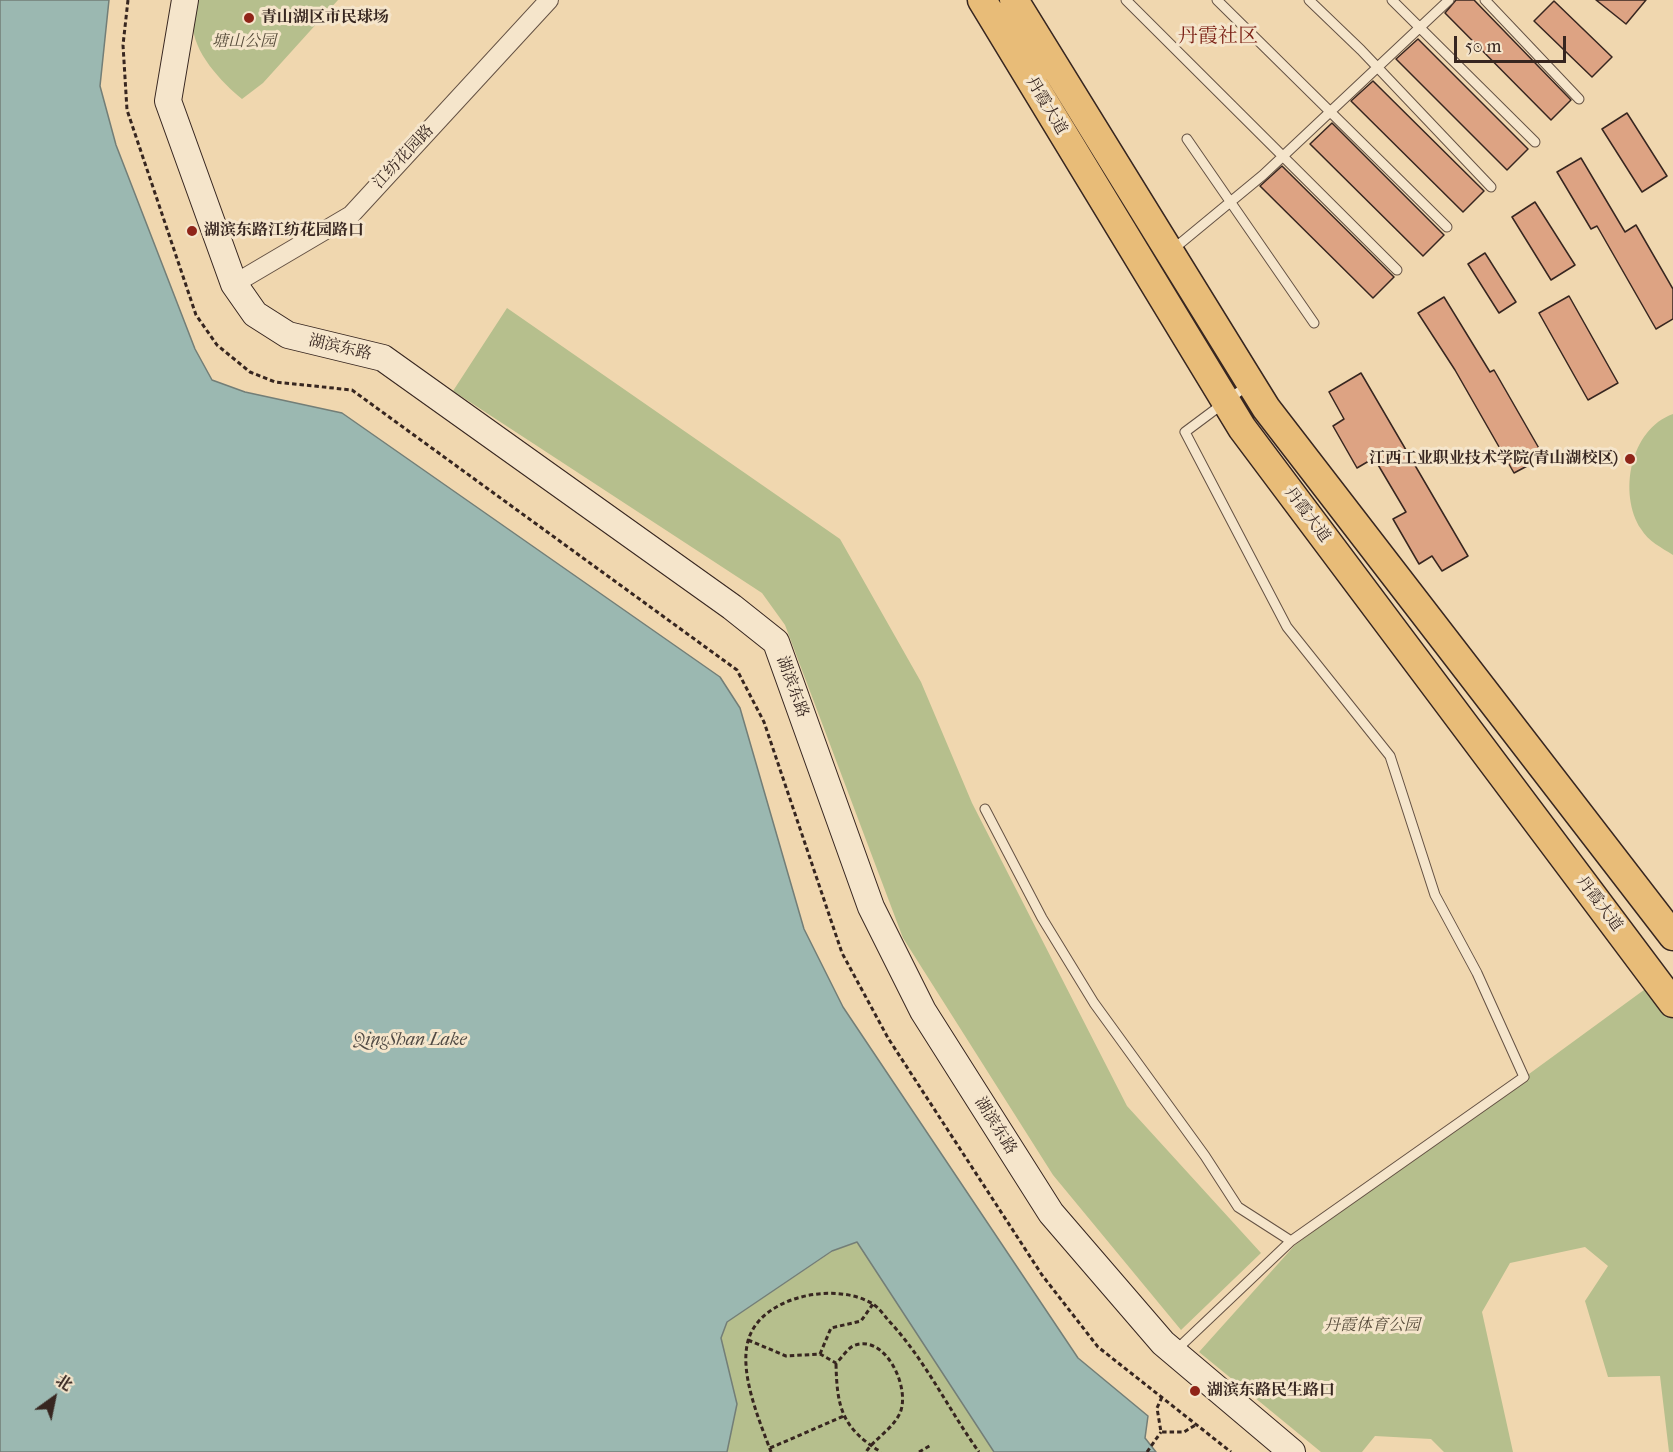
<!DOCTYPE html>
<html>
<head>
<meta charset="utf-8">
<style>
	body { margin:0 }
	#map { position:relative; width:1673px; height:1452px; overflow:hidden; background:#f0d7af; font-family:"IM FELL French Canon","Noto Serif SC",serif }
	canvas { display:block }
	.north { position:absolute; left:24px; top:1368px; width:60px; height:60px; -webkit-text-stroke:4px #f5e5cb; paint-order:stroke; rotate:33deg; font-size:16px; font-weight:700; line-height:24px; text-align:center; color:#372620 }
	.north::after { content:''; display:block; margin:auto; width:21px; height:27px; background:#372620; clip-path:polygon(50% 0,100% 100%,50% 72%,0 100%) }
	.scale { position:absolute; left:1454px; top:36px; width:112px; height:27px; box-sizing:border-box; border:3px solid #372620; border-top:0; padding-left:8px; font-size:18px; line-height:21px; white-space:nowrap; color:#372620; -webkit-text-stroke:4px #f5e5cb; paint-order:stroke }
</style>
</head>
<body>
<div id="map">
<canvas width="1673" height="1452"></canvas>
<div class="north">北</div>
<div class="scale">50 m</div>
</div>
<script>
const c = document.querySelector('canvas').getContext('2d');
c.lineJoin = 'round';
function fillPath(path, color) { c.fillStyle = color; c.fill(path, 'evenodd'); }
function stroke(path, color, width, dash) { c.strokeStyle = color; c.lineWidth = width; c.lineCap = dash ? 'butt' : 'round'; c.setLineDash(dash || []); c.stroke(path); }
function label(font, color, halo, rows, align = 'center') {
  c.font = font + ' "IM FELL French Canon","Noto Serif SC",serif'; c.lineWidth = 6; c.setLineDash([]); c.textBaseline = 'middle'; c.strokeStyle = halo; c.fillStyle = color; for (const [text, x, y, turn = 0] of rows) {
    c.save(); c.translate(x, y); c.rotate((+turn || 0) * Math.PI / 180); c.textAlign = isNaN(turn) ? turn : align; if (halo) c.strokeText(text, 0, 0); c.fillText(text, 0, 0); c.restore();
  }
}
fillPath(new Path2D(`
	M197,0H338L263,83L242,99C222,83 192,51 193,24C193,16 196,8 197,0Z
	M507,308L840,539L921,682L972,803L1127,1106L1261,1253L1181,1330L1053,1175L903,938L785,625L762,593L453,391Z
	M1673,414V555C1662,548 1648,541 1641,529C1618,494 1630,429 1673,414Z
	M1648,987L1673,1019V1452H1669L1660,1376L1608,1377L1585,1301L1608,1266L1585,1247L1510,1263L1482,1312L1513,1452H1444L1431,1439L1375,1436L1362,1452H1321L1199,1352L1295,1245Z
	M857,1242L994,1452H727L737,1404L721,1338L727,1322L833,1251Z`), '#b6bf8d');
const water = new Path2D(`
	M0,0H109L100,86L116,145L195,349L212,380L245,392L342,413L720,677L740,708L804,929L843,1007L1078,1358L1148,1416L1145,1438L1156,1452H994L857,1242L832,1251L727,1322L721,1338L737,1404L727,1452H0Z`);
fillPath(water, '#9bb8b1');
stroke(water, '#737e77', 1.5);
const building = new Path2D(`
	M1456,0H1474L1571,100L1551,120L1445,13Z
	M1596,0H1646L1626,24Z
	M1554,1L1612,57L1592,77L1534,21Z
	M1418,39L1528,149L1507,170L1396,59Z
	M1373,81L1484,191L1463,212L1351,101Z
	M1627,113L1667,176L1642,192L1602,129Z
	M1332,123L1444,235L1423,256L1310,144Z
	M1581,158L1625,232L1636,225L1673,289V319L1656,329L1597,226L1591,229L1557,172Z
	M1282,166L1394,277L1373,298L1260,186Z
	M1535,202L1575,265L1551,280L1512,217Z
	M1485,253L1516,302L1499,313L1468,264Z
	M1569,296L1618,383L1588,400L1539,313Z
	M1444,297L1490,372L1494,370L1544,457L1514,473L1455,370L1418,313Z
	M1361,373L1468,556L1442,571L1432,556L1419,564L1393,519L1406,512L1374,458L1357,468L1333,426L1344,419L1329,392Z`);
fillPath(building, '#dda383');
stroke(building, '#372620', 1.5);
const lane = new Path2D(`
	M1126,0L1397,270
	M1217,0L1447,227
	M1309,0L1361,50L1491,187
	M1392,0L1535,142
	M1485,0L1579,99
	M1187,139L1314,323
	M1171,251L1263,175L1449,0
	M985,809L1042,918L1094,1003L1205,1156L1238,1207L1291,1241
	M1174,1352L1291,1241L1524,1077L1477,973L1435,895L1390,756L1287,627L1185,432L1248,385`);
const street = new Path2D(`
	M234,284L351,215L549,0`);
const secondary = new Path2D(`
	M185,0L168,101L234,284L255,314L288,335L383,358L732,607L776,642L871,907L923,1011L1051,1213L1163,1343L1292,1452`);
const primary = new Path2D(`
	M982,0L1242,428L1673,1003
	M1014,0L1266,408L1673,936`);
stroke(lane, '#655244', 11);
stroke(street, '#655244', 20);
stroke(secondary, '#372620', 28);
stroke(primary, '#372620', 31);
stroke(new Path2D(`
	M128,0L123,45L127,110L196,315L217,345L250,372L275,382L352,390L737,670L764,722L842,953L888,1038L1042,1275L1098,1347L1231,1452
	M748,1340L786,1356L820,1354L836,1363C841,1359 847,1349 853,1346C885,1332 911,1388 900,1413C892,1430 875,1438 866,1452
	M820,1354L831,1328L861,1321L873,1304
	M836,1364C837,1408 842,1428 881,1452
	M1162,1397L1157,1408L1161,1432H1184L1197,1424
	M770,1448L844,1416
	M771,1452C760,1422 739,1374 748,1341C760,1296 836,1281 873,1304C879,1308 884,1315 888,1320C925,1359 948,1409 979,1452
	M919,1452L931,1445
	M1147,1452L1161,1432`), '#372620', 3, [4.5, 3]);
stroke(lane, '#f5e5cb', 9);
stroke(street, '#f5e5cb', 18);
stroke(secondary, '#f5e5cb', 26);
stroke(primary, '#e8bc78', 28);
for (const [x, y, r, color] of [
	[249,18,6,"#8f2418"],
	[192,231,6,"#8f2418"],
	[1630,459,6,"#8f2418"],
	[1195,1391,6,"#8f2418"]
]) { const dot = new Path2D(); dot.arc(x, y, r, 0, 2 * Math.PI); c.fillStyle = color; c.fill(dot); stroke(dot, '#f5e5cb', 2); }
label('bold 16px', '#372620', '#f5e5cb', [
	["青山湖区市民球场",261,18],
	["湖滨东路江纺花园路口",204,231],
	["江西工业职业技术学院(青山湖校区)",1618,459,"right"],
	["湖滨东路民生路口",1207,1391]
], 'left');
label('italic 16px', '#574c3b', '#f5e5cb', [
	["塘山公园",244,42],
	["丹霞体育公园",1372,1326]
]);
label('16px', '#372620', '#f5e5cb', [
	["丹霞大道",1046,106,59],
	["江纺花园路",404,157,-47],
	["湖滨东路",340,348,13],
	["丹霞大道",1307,515,53],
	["湖滨东路",792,687,70],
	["丹霞大道",1599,904,53],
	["湖滨东路",995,1126,58]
]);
label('italic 18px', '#504a44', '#f5e5cb', [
	["QingShan Lake",410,1041]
]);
label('20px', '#7a1f14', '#f5e5cb', [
	["丹霞社区",1218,37]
]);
</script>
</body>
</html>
